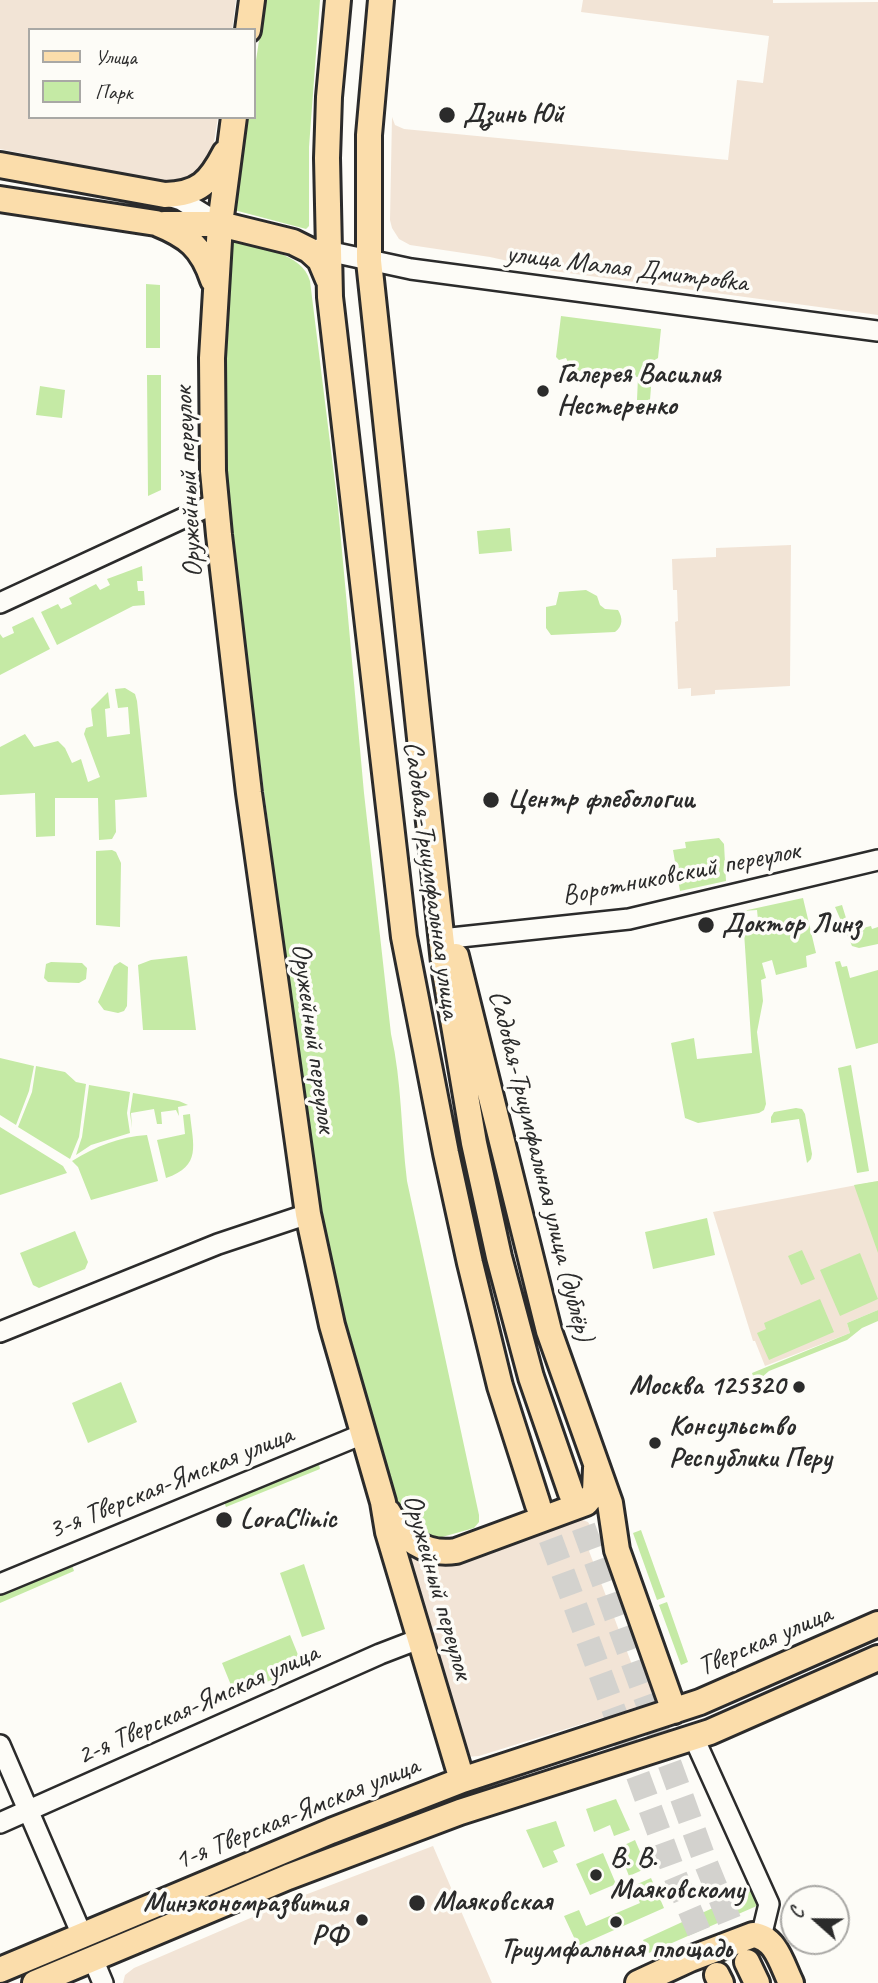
<!DOCTYPE html>
<html>
<head>
<meta charset="utf-8">
<style>
	body { margin:0 }
	#map { position:relative; width:878px; height:1983px; overflow:hidden; background:#fdfcf7; font-family:Caveat,sans-serif }
	canvas { display:block }
	.legend { position:absolute; left:28px; top:28px; width:228px; height:91px; box-sizing:border-box; background:#fdfcf7; border:2px solid #a9a8a5; margin:0; padding:9px 12px; list-style:none; font-size:21px; color:#2b2b2b }
	.legend li { display:flex; align-items:center; gap:14px; height:35px }
	.legend b { width:35px; border:2px solid #a9a8a5 }
	.north { position:absolute; left:780px; top:1885px; width:70px; height:70px; box-sizing:border-box; background:#fdfcf7; border:2px solid #a9a8a5; border-radius:50%; rotate:291deg; font-size:19px; font-weight:700; line-height:28px; text-align:center; color:#2b2b2b }
	.north::after { content:''; display:block; margin:auto; width:24px; height:32px; background:#2b2b2b; clip-path:polygon(50% 0,100% 100%,50% 72%,0 100%) }
</style>
</head>
<body>
<div id="map">
<canvas width="878" height="1983"></canvas>
<ul class="legend">
<li><b style="height:9px;background:#fbddab"></b>Улица</li>
<li><b style="height:19px;background:#c5eaa5"></b>Парк</li>
</ul>
<div class="north">С</div>
</div>
<script>
const c = document.querySelector('canvas').getContext('2d');
c.lineJoin = 'round';
function fillPath(path, color) { c.fillStyle = color; c.fill(path, 'evenodd'); }
function stroke(path, color, width, dash) { c.strokeStyle = color; c.lineWidth = width; c.lineCap = dash ? 'butt' : 'round'; c.setLineDash(dash || []); c.stroke(path); }
function label(font, color, halo, rows, align = 'center') {
  c.font = font + ' Caveat,sans-serif'; c.lineWidth = 7; c.setLineDash([]); c.textBaseline = 'middle'; c.strokeStyle = halo; c.fillStyle = color; for (const [text, x, y, turn = 0] of rows) {
    c.save(); c.translate(x, y); c.rotate((+turn || 0) * Math.PI / 180); c.textAlign = isNaN(turn) ? turn : align; if (halo) c.strokeText(text, 0, 0); c.fillText(text, 0, 0); c.restore();
  }
}
fillPath(new Path2D(`
	M0,0H236L232,30H30V117H218L211,161L183,186L79,168L41,157L0,149Z
	M583,0H773V3L878,2V315L553,271L490,257L410,245L399,239L392,228L390,220L392,117L395,125L404,129L728,160L737,80L763,83L769,36L581,12Z
	M791,545L790,686L715,690V694L691,696V688L678,689L675,622L678,621L677,590H673L672,559L716,557V548Z
	M878,1181V1310L847,1323L850,1333L765,1366L755,1341H753L713,1212Z
	M577,1518L588,1522L596,1536L598,1541L589,1551L637,1678L644,1666L651,1684V1698L643,1705L479,1756L466,1757L399,1546L414,1553Z
	M433,1846L492,1983H123L125,1975L134,1968L297,1898Z`), '#f2e4d6');
fillPath(new Path2D(`
	M265,0H320L309,147V226L306,229L234,210L247,117H254V74Z
	M234,242C260,249 302,252 310,281L338,507L364,793L391,1034C402,1082 401,1132 407,1181L479,1515V1522L474,1528L435,1539L423,1537L401,1517C373,1424 343,1331 325,1235L279,907L226,498C222,413 226,328 232,243Z
	M146,284L160,285V348H146Z
	M561,316L661,329L658,358L653,361L650,400H637L638,377L567,370L565,367L568,362L566,358L559,360L556,357Z
	M147,375H161V490L148,496Z
	M40,386L65,390L62,418L36,415Z
	M510,528L512,551L479,554L477,531Z
	M142,566L143,581H137L138,591H144L145,605L133,606L57,645L41,612L58,604L61,609L72,604L69,598L96,584L100,590L110,585L107,579Z
	M586,590L597,596L600,605L605,609L618,610C623,618 623,626 615,632L551,635L546,628V607L556,605L559,592Z
	M33,617L50,649L0,675V634L3,638L14,633L12,627Z
	M125,688L135,694L137,701L147,797L115,800L116,832L112,839L99,840L98,798H55V836L36,837L35,793L0,795V747L25,734L34,747L58,741L65,748L72,763L81,759L88,782L100,777L84,734L86,728L93,726L91,709L108,692L110,708L105,709L107,737L130,734L128,707L118,708L115,689Z
	M719,838L724,844L726,881L680,891L673,850L686,848L685,842Z
	M112,850L116,852L121,863L120,927L96,925V851Z
	M803,898L816,953L806,956L807,967L776,975L772,960L762,963L766,978L761,980L763,1001L757,1032L766,1104L764,1110L759,1113L698,1123L685,1118L671,1043L694,1038L697,1059L752,1053L744,932L759,930L757,910L743,911Z
	M842,905L850,931L871,926L872,929L878,927V944L859,948L852,946L835,907Z
	M187,956L196,1030H143L138,965L151,960Z
	M840,961L842,967L847,966L850,978L878,970V1043L856,1049L835,962Z
	M51,962L82,963L87,968L86,979L79,983L48,982L44,978L46,964Z
	M120,962L128,967L127,1006L124,1011L118,1013L104,1010L98,1002L114,966Z
	M0,1058L34,1066L29,1091L16,1125L0,1115Z
	M851,1065L869,1171L857,1173L838,1068Z
	M36,1066L65,1072L76,1082L86,1084L79,1137L70,1159L18,1127L32,1092Z
	M89,1085L130,1092L127,1113L130,1133L91,1145L76,1155L82,1137Z
	M133,1093L179,1101L188,1105L178,1107L179,1116L176,1110L161,1112L162,1124H157L154,1109L131,1113L132,1128L130,1113Z
	M796,1108L802,1109L805,1114L812,1154L811,1159L807,1163L799,1119L771,1123V1117L774,1112Z
	M190,1114C193,1145 202,1166 166,1178L157,1140L185,1134L183,1115Z
	M0,1127L63,1166L67,1173L0,1195Z
	M147,1135L158,1181L91,1200L78,1167L72,1161C96,1146 119,1137 147,1135Z
	M878,1181V1253L854,1185Z
	M707,1218L715,1255L653,1269L645,1232Z
	M75,1231L88,1262L85,1269L39,1288L33,1285L20,1253Z
	M802,1250L815,1279L801,1285L788,1256Z
	M860,1253L878,1299L840,1316L820,1270Z
	M820,1299L834,1332L769,1360L757,1333L766,1329L764,1323Z
	M878,1310V1321L862,1328L847,1340L769,1371L761,1378L757,1387L752,1373L850,1333L847,1323Z
	M121,1382L137,1422L88,1443L72,1403Z
	M318,1460L320,1469L226,1507L224,1502Z
	M641,1530L665,1597L657,1600L633,1533Z
	M304,1564L325,1629L302,1637L280,1573Z
	M72,1565L74,1571L0,1603V1594Z
	M667,1602L688,1662L681,1665L659,1605Z
	M290,1635L303,1667L235,1695L222,1663Z
	M616,1799L630,1830L614,1836L610,1825L594,1832L586,1809Z
	M556,1821L565,1846L553,1851L558,1862L543,1868L526,1830Z
	M635,1840L647,1868L629,1876L618,1848Z
	M603,1853L616,1884L590,1895L576,1864Z
	M651,1878L664,1908L578,1946L564,1916L579,1910L586,1926L640,1903L633,1886Z
	M752,1890L759,1905L649,1953L643,1940Z`), '#c5eaa5');
stroke(new Path2D(`
	M571,1493L705,1861L745,1959
	M538,1505L674,1873L716,1972`), '#d3d2ce', 24, [24, 12]);
const minor = new Path2D(`
	M165,195L181,200L220,224
	M318,249L411,269L878,331
	M0,603L216,503
	M451,938L629,919L878,860
	M0,1332L218,1244L308,1214
	M0,1584L363,1434
	M694,1738L769,1904L761,1937
	M0,1745L82,1935
	M0,1823L380,1654L419,1639
	M93,1959L103,1983`);
const major = new Path2D(`
	M338,0L329,97L327,158L330,297L404,937L446,1153L470,1263L500,1386L538,1505
	M381,0L369,135V261L445,972L474,1143L499,1257L531,1377L571,1493
	M248,30L252,0
	M234,117L220,224L212,358L213,471L219,535L249,793L308,1214L332,1325L383,1502L388,1532L462,1780
	M0,165L165,195C199,194 210,182 225,153
	M0,199L156,223C188,236 202,247 213,280
	M164,224H220L293,242L309,250L320,260L328,279
	M456,956L549,1331L610,1503L617,1550L674,1711
	M388,1512C402,1538 425,1556 456,1551L586,1503L595,1492L596,1468
	M747,1962L757,1983
	M0,1970L331,1831L462,1780L700,1702L878,1624
	M717,1975L721,1983
	M35,1983L288,1877L460,1812L710,1732L878,1658
	M638,1983L690,1959L753,1935C776,1937 782,1965 791,1983`);
stroke(minor, '#2b2b2b', 24);
stroke(major, '#2b2b2b', 30);
stroke(minor, '#fdfcf7', 19);
stroke(major, '#fbddab', 24);
for (const [x, y, r, color] of [
	[447,115,9,"#2b2b2b"],
	[543,391,7,"#2b2b2b"],
	[491,800,9,"#2b2b2b"],
	[706,925,9,"#2b2b2b"],
	[799,1387,7,"#2b2b2b"],
	[655,1443,7,"#2b2b2b"],
	[224,1520,9,"#2b2b2b"],
	[596,1875,7,"#2b2b2b"],
	[417,1903,9,"#2b2b2b"],
	[362,1920,7,"#2b2b2b"],
	[616,1922,7,"#2b2b2b"]
]) { const dot = new Path2D(); dot.arc(x, y, r, 0, 2 * Math.PI); c.fillStyle = color; c.fill(dot); stroke(dot, '#fdfcf7', 2.5); }
label('bold 28px', '#2b2b2b', '#fdfcf7', [
	["Дзинь Юй",463,115],
	["Галерея Василия",557,375],
	["Нестеренко",557,407],
	["Центр флебологии",507,800],
	["Доктор Линз",722,925],
	["Москва 125320",785,1387,"right"],
	["Консульство",669,1427],
	["Республики Перу",669,1459],
	["LoraClinic",240,1520],
	["В. В.",610,1859],
	["Маяковскому",610,1891],
	["Маяковская",433,1903],
	["Минэкономразвития",348,1904,"right"],
	["РФ",348,1936,"right"],
	["Триумфальная площадь",616,1950,"center"]
], 'left');
label('28px', '#2b2b2b', '#fdfcf7', [
	["улица Малая Дмитровка",627,269,7],
	["Оружейный переулок",189,482,-93],
	["Воротниковский переулок",681,874,-11],
	["Садовая-Триумфальная улица",431,880,82],
	["Оружейный переулок",313,1038,82],
	["Садовая-Триумфальная улица (дублёр)",540,1166,76],
	["3-я Тверская-Ямская улица",171,1483,-22],
	["Оружейный переулок",437,1587,74],
	["Тверская улица",765,1641,-23],
	["2-я Тверская-Ямская улица",198,1705,-24],
	["1-я Тверская-Ямская улица",297,1814,-22]
]);
</script>
</body>
</html>
